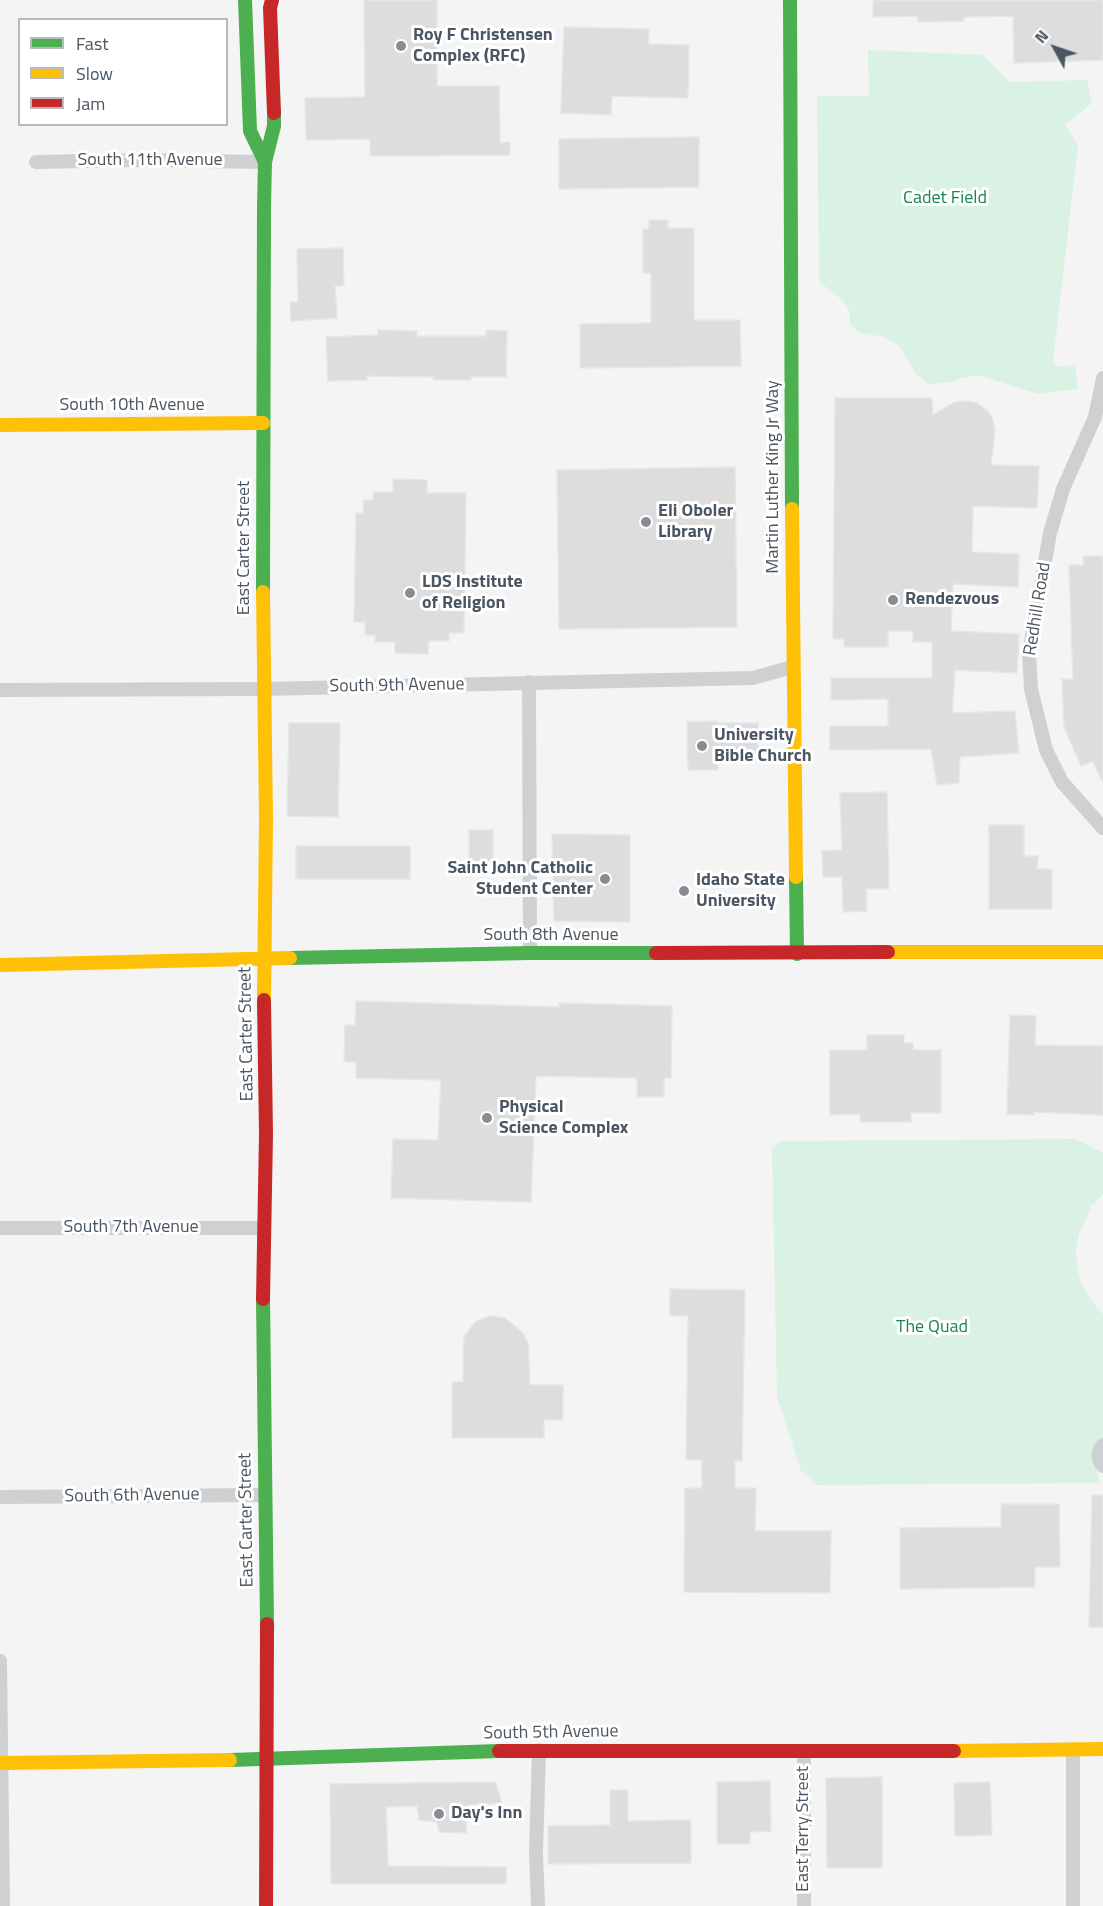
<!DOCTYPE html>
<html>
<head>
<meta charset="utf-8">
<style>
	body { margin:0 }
	#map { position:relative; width:1103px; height:1906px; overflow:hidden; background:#f4f4f4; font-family:"Titillium Web",sans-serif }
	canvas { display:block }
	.legend { position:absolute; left:18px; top:18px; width:210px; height:108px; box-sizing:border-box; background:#fff; border:2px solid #b7bbc0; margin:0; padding:8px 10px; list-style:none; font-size:18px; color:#4a5661 }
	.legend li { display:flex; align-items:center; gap:12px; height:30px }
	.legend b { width:30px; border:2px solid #b7bbc0 }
	.north { position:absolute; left:1025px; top:18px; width:60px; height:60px; -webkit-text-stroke:4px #fff; paint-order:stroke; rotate:310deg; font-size:16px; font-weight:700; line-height:24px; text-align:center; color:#4a5661 }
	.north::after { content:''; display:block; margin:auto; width:21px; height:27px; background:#4a5661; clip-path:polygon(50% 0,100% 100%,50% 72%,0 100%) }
</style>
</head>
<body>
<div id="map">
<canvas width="1103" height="1906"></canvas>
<ul class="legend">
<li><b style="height:8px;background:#4caf50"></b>Fast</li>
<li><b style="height:8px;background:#ffc107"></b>Slow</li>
<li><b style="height:8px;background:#c62828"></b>Jam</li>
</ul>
<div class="north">N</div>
</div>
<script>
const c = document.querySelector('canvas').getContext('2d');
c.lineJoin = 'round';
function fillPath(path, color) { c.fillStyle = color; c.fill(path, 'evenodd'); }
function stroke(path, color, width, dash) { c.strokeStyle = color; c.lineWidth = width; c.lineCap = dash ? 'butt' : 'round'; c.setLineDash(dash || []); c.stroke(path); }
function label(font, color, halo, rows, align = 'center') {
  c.font = font + ' "Titillium Web",sans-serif'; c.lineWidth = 6; c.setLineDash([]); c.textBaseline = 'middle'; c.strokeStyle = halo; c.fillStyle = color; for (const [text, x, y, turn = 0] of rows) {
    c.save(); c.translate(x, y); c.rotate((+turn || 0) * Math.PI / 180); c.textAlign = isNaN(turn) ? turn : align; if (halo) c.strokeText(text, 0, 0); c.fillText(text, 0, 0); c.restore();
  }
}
fillPath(new Path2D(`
	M868,50L983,55L1010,82L1087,80L1092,103L1065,125L1078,145L1053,362L1058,367L1075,365L1078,389L1038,394L977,375L961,378L952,382L928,384L916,374L899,346L884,337L858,332L850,325C850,321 850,314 849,310C845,299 827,290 819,281L817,96H869Z
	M1076,1139L1103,1153V1194L1093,1205H1089L1091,1207L1079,1234L1076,1248L1074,1250H1076C1076,1276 1085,1296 1103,1314V1438L1096,1445L1099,1483L817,1485L801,1471L777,1397L772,1148L780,1141Z`), '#d9f2e3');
const building = new Path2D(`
	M364,0H437V86H499L500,143L510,142V155L370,156V139L306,140L305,98L365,97Z
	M873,0H1103V60L1014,63L1013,16L964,17V21L918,22V16L873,17Z
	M564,27L649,29L648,44L689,45L688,98L612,96L611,115L561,113Z
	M699,137V187L559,189V139Z
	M649,220H668V228H694V320H740L741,366L580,368V324L651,323V273H643V229H649Z
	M343,248L344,286H335L337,318L291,321L290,302H298L297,249Z
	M378,330L417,331V336H486V330L507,331L506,377H471V380H434V377L367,376V380L328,381L326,337L378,335Z
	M835,398H932L933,415L955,402L967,401L977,403L988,411L993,420L995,430L991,465L1039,466L1037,508L973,506L972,552L1019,554L1018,587L953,584L951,631L1019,634L1017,673L955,670L952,713L1015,711L1019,753L960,757L959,783L937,785L931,749L830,750V726H888V699L831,700V678H932V642H913V631H888V647H844V639H833Z
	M735,467L737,627L559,629L557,470Z
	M393,479L427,480V493H466L464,633H449V641H429L428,654L395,653V642H375V635H365V622H354L356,513H363L364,500H373V492H393Z
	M1083,556H1103V783L1093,761L1081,766L1064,727L1062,679H1073L1069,565H1084Z
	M717,721V723H758V761H718V770H688L687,722Z
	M289,723H340L338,817L287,816Z
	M887,792L889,889H866L867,911L843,912L842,877H823L822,851L842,850L840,793Z
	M989,825H1024V856H1038L1037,869H1052V909H989Z
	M469,830H493V867H469Z
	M552,834L630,835V922L554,921Z
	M296,846H410V879H296Z
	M356,1001L559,1007V1003L672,1006L671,1078H664V1097H637V1078L536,1076L531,1202L391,1198L393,1139L438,1140L441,1080L356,1078V1062H344L345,1025H355Z
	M1010,1015L1036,1016L1035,1045L1103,1046V1115L1034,1112V1115L1007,1114Z
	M867,1035H904V1043H913V1050H941V1113H911V1122H860V1114L830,1115V1050H867Z
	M670,1289L745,1290L742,1461H735V1488H756L755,1531H831L830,1593L684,1592L685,1488H702V1460H686L688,1316H670Z
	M490,1316L505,1318L522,1332L528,1342L530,1385H563V1420H544V1438H452V1382H463L464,1337L475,1322Z
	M1092,1495H1103V1627H1089Z
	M1001,1504H1059L1060,1567H1035V1587L900,1589V1528L1001,1527Z
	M882,1777V1868H827L826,1778Z
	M770,1781L771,1831L750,1832V1844H717V1782Z
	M495,1782L502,1803L467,1805L466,1833L439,1832L437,1822L419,1820L417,1806L386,1807L388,1866L506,1867V1884H331L330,1784Z
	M990,1782L992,1835L955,1836L954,1783Z
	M610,1790H628V1821L691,1820V1863L548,1864V1826L610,1825Z`);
fillPath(building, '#ddddde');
stroke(building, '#e5e6e7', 1.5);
stroke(new Path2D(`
	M36,162L137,160L265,162
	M1103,378L1095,417L1063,489L1050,533L1029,653L1031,689L1046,750L1062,782L1103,828
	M529,682L530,953
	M0,690L263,689L753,678L792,667
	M0,1228H263
	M1103,1445C1097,1451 1097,1459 1103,1466
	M0,1497L264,1495
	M0,1661L3,1906
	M804,1752V1906
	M538,1906L536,1852L539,1750
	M1073,1906V1749`), '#ced0d2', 14);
stroke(new Path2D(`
	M245,0L250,131L265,162
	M790,0L792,509
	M263,592L264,206L265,162L274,126V113
	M796,877L797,954
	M290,958L530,953H656
	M263,1299L267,1624
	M230,1760L499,1751`), '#4caf50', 14);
stroke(new Path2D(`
	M0,425L263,423
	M792,509L796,877
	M263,592L266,818L264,1000
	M888,952H1103
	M0,965L290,958
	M954,1751L1103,1749
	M0,1763L230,1760`), '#ffc107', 14);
stroke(new Path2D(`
	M272,0L270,8L274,113
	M656,953L888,952
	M263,1299L266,1134L264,1000
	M499,1751H954
	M266,1906L267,1624`), '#c62828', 14);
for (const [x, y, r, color] of [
	[401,46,6,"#868d94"],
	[646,522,6,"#868d94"],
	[410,593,6,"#868d94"],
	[893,600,6,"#868d94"],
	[702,746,6,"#868d94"],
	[605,879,6,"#868d94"],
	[684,891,6,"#868d94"],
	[487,1118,6,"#868d94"],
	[439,1814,6,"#868d94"]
]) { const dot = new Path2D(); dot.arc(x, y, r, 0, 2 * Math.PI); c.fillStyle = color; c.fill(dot); stroke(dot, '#fff', 2); }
label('bold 18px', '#4a5661', '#fff', [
	["Roy F Christensen",413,36],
	["Complex (RFC)",413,57],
	["Eli Oboler",658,512],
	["Library",658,533],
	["LDS Institute",422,583],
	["of Religion",422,604],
	["Rendezvous",905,600],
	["University",714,736],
	["Bible Church",714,757],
	["Saint John Catholic",593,869,"right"],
	["Student Center",593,890,"right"],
	["Idaho State",696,881],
	["University",696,902],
	["Physical",499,1108],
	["Science Complex",499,1129],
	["Day's Inn",451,1814]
], 'left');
label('18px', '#4a5661', '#fff', [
	["South 11th Avenue",150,161],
	["South 10th Avenue",132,406],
	["Martin Luther King Jr Way",774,477,-90],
	["East Carter Street",245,548,-90],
	["Redhill Road",1038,609,-81],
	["South 9th Avenue",397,686,-1],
	["South 8th Avenue",551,936],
	["East Carter Street",247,1034,-91],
	["South 7th Avenue",131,1228],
	["South 6th Avenue",132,1496,-1],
	["East Carter Street",247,1520,-91],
	["South 5th Avenue",551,1733,-1],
	["East Terry Street",804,1829,-90]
]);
label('18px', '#17864f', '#fff', [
	["Cadet Field",945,199],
	["The Quad",932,1328]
]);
</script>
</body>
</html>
